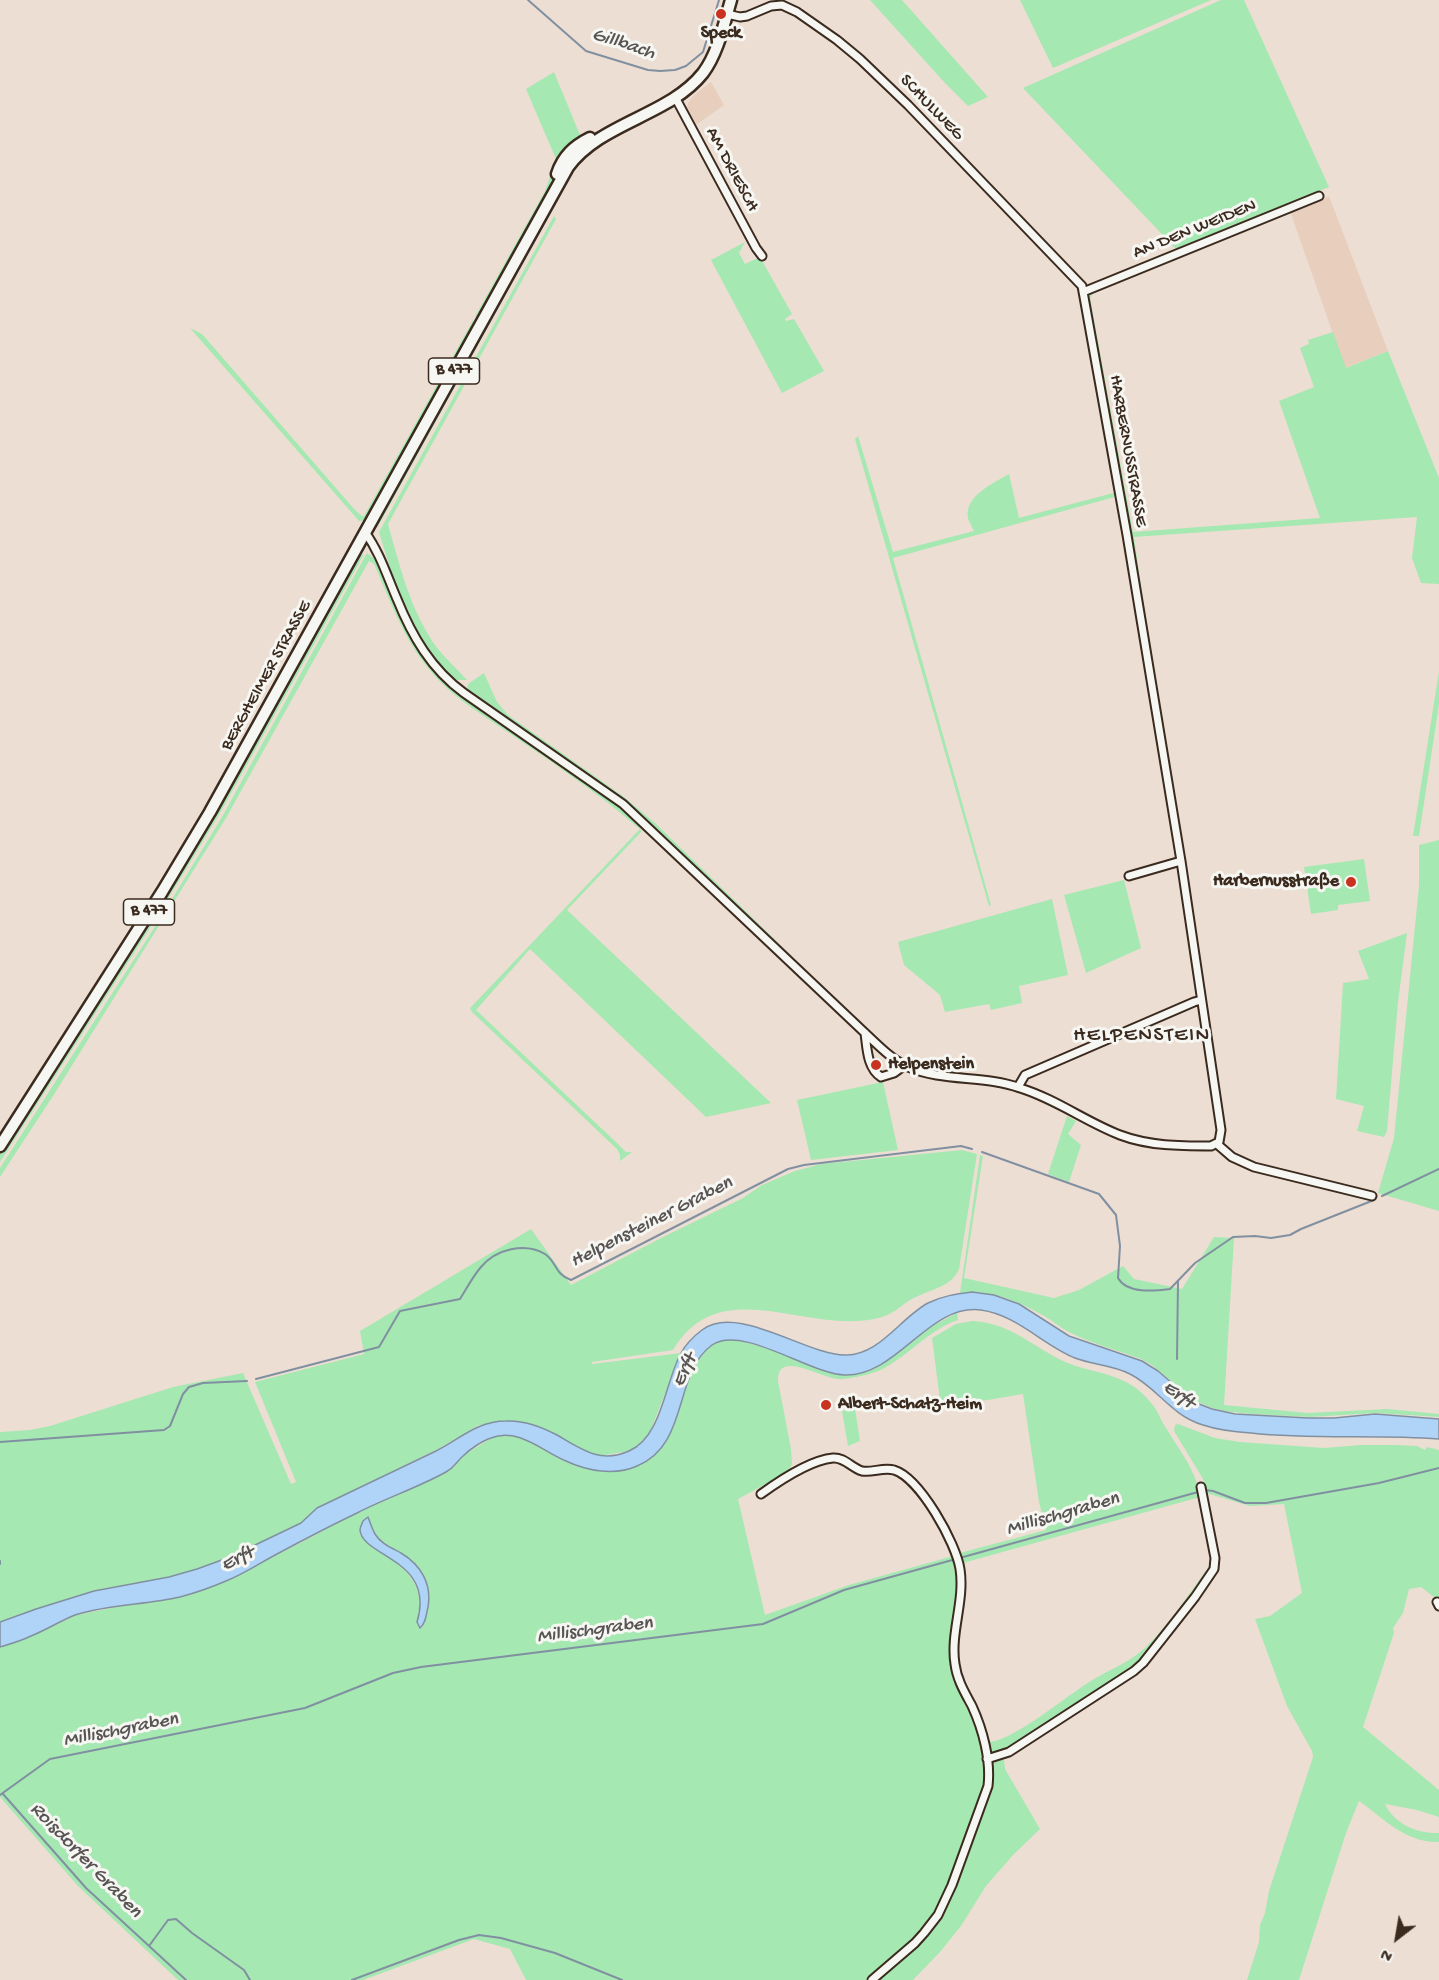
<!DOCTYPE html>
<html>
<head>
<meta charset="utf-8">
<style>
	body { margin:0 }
	#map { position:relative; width:1439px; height:1980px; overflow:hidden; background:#edded3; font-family:"Gochi Hand",sans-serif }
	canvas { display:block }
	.north { position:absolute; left:1367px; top:1908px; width:60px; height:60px; -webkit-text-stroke:4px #f6f6f2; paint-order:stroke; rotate:211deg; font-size:16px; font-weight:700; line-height:24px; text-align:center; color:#3b2a1e }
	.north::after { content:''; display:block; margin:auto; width:21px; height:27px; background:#3b2a1e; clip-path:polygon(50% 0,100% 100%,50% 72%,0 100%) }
</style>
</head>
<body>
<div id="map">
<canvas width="1439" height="1980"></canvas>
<div class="north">N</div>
</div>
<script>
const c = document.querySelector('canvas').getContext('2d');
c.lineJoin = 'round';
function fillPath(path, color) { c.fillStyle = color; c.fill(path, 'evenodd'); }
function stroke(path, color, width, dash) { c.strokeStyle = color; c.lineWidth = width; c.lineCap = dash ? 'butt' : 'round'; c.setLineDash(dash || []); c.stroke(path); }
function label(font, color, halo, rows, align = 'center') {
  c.font = font + ' "Gochi Hand",sans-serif'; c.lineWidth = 6; c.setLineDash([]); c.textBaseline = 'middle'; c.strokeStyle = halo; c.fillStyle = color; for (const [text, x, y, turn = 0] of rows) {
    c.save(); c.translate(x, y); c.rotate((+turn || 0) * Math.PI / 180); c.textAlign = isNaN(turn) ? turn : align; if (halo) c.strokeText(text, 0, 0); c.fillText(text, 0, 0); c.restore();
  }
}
fillPath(new Path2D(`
	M711,82L724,105L696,125L687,107L688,103L693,96Z
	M1329,196L1388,351L1345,368L1290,211Z`), '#e7cebd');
fillPath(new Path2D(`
	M870,0H902L988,97L968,106L944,82Z
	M1020,0H1211L1053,68Z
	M1221,0H1244L1329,187L1176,249L1023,88Z
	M554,72L582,140L553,176L548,191L479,316L475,317L473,320L475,324L367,520L359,521L190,328L202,334L355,510L362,516H364L545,191L556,159L526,89Z
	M559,192L554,207L377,528L376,523Z
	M554,216L556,219L388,524C400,567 411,613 438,649C447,660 457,669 467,680H454C412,641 395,585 379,532Z
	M1222,239L1094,292L1090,298L1133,532L1320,518L1279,401L1314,387L1300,348L1309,344L1308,340L1333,332L1346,368L1388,351L1439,478V584L1421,583L1412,558L1417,517L1134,537L1151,655L1147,642L1088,298L1092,291Z
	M745,242L739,253L745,264L760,257L792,314L785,319L786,321L794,319L824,371L782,393L711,260Z
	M858,436L893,552L974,531C972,527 969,522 968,518C964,496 994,483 1009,474L1019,518L1117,492L1118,496L893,558L991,905L989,906L855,439Z
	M367,553L375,559L379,565C400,615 411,649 452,688L597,789L641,825L640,829L642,831L567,910L771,1103L706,1117L530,949L476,1010L619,1145L626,1152H632L620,1161V1155L617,1149L472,1012L470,1008L473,1005L640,829C600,795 558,766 515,737C485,716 452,698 429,669C403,638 390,600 374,564L369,561L226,818L53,1096L0,1177V1168L158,922L222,817Z
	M364,554L220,813L155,920L0,1162V1154L149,919L356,557Z
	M1439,671V704L1419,836H1413Z
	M484,673L497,702L508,715L624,797L655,823L799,963L627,802L467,691L468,684Z
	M1439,840V1211L1378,1193L1394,1138L1419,886V845Z
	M1364,859L1370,901L1338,905V910L1311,914L1304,867Z
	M1124,880L1141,948L1086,973L1064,895Z
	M1052,899L1068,975L1019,986L1022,1003L991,1010L989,1004L945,1012L940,995L904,965L898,942Z
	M1407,933L1398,1002L1387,1131L1384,1137L1357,1131L1364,1106L1336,1099L1343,983L1369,979L1358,951Z
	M883,1082L898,1150L811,1160L797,1100Z
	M1067,1116L1076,1121L1068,1134L1081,1145L1069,1182L1048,1174Z
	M962,1150L977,1154L959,1269C952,1286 933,1289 918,1296C905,1301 896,1313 882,1317C811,1338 721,1269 673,1350L592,1362V1364L681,1353L650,1432L639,1444L629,1451L599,1456L579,1450L557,1435L479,1425L438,1449L317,1508L301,1523L230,1557L197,1569L169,1577L94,1591L36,1609L0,1622V1432L30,1430L50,1426L173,1387L243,1373L291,1484L296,1482L255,1382L364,1354L360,1331L531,1229L571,1285L663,1237L743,1198L762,1185L795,1171L821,1164Z
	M980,1155L983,1156L964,1278L1054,1298L1079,1290L1123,1266L1134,1279L1182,1289L1214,1237L1234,1238L1224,1405L1308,1413L1387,1409L1439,1414V1417L1376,1413L1310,1417L1251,1414L1224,1411L1212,1408L1194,1400L1152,1365L1141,1359C1116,1350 1090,1343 1067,1331C1059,1327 1052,1320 1044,1316C1018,1301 990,1289 960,1293Z
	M957,1313L958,1320C931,1329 913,1351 888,1366C875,1374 859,1377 843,1379C825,1382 777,1347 778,1381L791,1449L792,1464L788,1472L738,1499L765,1615L849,1585L953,1556L958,1597L952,1639L951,1664L957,1685L977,1727L982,1748L986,1779L983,1794C967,1837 950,1902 920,1934C904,1951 883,1964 866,1980H526L510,1949L474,1939L363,1980H178L78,1886L0,1797V1647L27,1638L76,1615L203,1590L229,1580L361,1511L427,1482L453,1468L464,1455L493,1437L508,1435L527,1440L569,1463L588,1468L609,1472L635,1467L690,1377L698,1359L712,1345L722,1340L742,1341L775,1351L835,1374L873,1370L934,1325ZM368,1517L374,1534L382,1542L402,1554L430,1595L417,1622C430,1576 394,1563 364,1539Z
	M972,1321C1009,1323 1028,1343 1059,1359C1080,1370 1104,1371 1124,1381C1135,1386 1145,1395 1152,1404C1158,1411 1161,1421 1166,1428C1179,1450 1197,1471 1200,1497L963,1563L960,1553L1046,1530L1039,1502L1023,1394L941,1408L932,1338L956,1324Z
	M855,1409L860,1441L848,1446L842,1411Z
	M1178,1424L1215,1438L1240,1442L1324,1448L1361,1445H1397L1417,1446L1425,1450L1427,1447L1439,1450V1601L1421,1587L1409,1589L1403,1613L1393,1628L1394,1633L1363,1727L1439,1790V1817L1417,1810L1385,1804C1394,1824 1418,1834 1439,1833V1842C1406,1843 1384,1819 1359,1801L1346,1833L1299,1980H1247L1259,1942L1260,1925L1265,1913L1269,1891L1313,1757L1312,1751L1287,1706L1255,1619L1270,1616L1302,1593L1284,1504L1250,1506L1206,1493L1203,1479L1174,1431L1175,1425Z
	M1211,1561L1210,1568L1193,1597L1137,1666L1011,1748C993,1754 989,1758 986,1736L991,1742C1017,1737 1062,1700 1086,1684C1105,1671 1128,1664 1145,1648C1169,1625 1188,1595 1208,1568Z
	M999,1758L1004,1760L1005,1769L1040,1829L1013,1855L986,1886L961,1926L940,1952L913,1980H878L933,1930L942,1918L989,1794L993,1764Z`), '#a5e8b2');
const water = new Path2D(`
	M972,1292L994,1295L1019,1304L1069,1336L1142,1361L1158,1371L1194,1402L1212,1409L1235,1414L1308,1418H1334L1375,1414L1439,1419V1439C1376,1434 1314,1440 1251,1433C1235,1432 1218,1430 1203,1425C1170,1415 1158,1388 1130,1374C1113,1365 1093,1365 1075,1358C1043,1345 1017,1315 981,1310C929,1303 898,1376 845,1375C812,1375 742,1324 712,1345C673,1373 690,1444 637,1466C615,1476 587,1471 566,1461C542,1451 518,1427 491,1438C482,1441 470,1449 463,1456C456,1462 455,1467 446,1472C417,1488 386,1498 357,1513C330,1526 303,1540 277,1554C260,1563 244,1574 226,1581C212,1587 195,1593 180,1597C146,1605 109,1604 75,1615C60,1621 46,1630 31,1636C21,1641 10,1644 0,1647V1622L36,1609L94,1591L169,1577L197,1569L230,1557L301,1523L317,1508C357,1489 396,1470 436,1451C460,1439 477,1421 506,1421C523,1420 542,1427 557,1435C581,1449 600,1464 629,1451C662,1437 665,1382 681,1353C686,1344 694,1336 702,1330C737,1303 806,1355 845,1355C879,1356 900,1318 928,1303C942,1296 956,1294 972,1292Z
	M368,1517C370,1522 372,1529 375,1534C381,1544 392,1548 401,1553C421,1565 432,1584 428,1607C426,1615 426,1623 420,1628L417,1622C436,1559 362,1557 360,1530C360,1527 362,1524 363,1521Z`);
fillPath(water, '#afd4f8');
stroke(water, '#8190a1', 1.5);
stroke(new Path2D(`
	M528,0L586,51L648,70L660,71L675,70L686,66L703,52L719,0
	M982,1152L1099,1194L1116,1215L1120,1246L1118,1278C1127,1294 1154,1291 1170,1289L1195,1263L1233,1237L1255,1236L1271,1238L1290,1235L1301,1229L1374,1200
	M1382,1196L1439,1169
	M1177,1359L1178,1281
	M256,1379L379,1347L400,1311L460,1299C467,1288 473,1276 481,1267C496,1249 525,1242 545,1254C557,1262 554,1274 571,1280L788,1169L804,1165L961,1146L972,1149
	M0,1442L164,1430L170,1426L183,1394L189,1387L203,1383L247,1381
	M1205,1490L1213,1491L1245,1503H1266L1379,1483L1439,1468
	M0,1561V1564
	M3,1794L86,1888L186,1980
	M0,1795L50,1759L305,1708L393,1673L421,1667L763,1624L844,1590L1198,1492
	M149,1946L168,1920L176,1919L192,1933L244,1970L250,1980
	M352,1980L459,1940L479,1935L501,1938L555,1953L622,1980`), '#8190a1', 2);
const minor = new Path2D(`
	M675,97L756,248L762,256
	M1083,292L1319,196
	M365,532C380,553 387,576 397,599C412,636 431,669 464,693L623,804L865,1033C878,1045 891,1059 908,1067C943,1082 984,1075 1020,1088C1056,1099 1086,1122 1120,1135C1149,1146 1180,1146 1211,1146L1219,1142L1221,1130L1181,861L1127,535L1082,286L908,105L860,59L837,40L797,12L782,5L771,6L747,16L740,17L727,14
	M1129,876L1181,861
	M865,1033C867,1048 867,1068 881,1077L894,1073L905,1065
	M1018,1087L1025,1075L1194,1002L1201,1000
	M1217,1144L1232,1157L1254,1167L1372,1196
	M761,1494C779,1481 810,1460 833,1458C844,1457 852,1468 862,1471C872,1473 883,1467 894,1470C920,1478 956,1543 960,1569C965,1601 950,1633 955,1664C957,1680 965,1693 972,1706C983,1730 991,1760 988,1786L952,1885L938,1915L924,1933L915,1943L872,1980
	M1437,1602L1439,1606
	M987,1759L1009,1752L1134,1671L1143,1663L1195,1597L1214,1569L1215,1558L1201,1487`);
const primary = new Path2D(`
	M557,174C563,156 574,146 590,138
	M0,1146L162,892L210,812L568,167C601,122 669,116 703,73C718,53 724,24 731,0`);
stroke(minor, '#3b2a1e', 11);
stroke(primary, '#3b2a1e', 15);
stroke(minor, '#f6f6f2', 7);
stroke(primary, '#f6f6f2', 10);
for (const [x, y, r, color] of [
	[721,14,6,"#c8321e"],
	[1351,882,6,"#c8321e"],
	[876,1065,6,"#c8321e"],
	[826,1405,6,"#c8321e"]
]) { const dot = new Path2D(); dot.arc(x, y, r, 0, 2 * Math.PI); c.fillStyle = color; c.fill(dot); stroke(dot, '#f6f6f2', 2); }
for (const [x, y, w] of [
	[454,371,51],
	[149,912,51]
]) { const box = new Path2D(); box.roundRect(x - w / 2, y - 13, w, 26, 4.5); c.fillStyle = '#f6f6f2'; c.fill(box); stroke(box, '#3b2a1e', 1.5); }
label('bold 16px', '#3b2a1e', null, [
	["B 477",454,371],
	["B 477",149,912]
]);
label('bold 18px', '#3b2a1e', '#f6f6f2', [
	["Speck",721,34,"center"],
	["Harbernusstraße",1339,882,"right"],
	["Helpenstein",888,1065],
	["Albert-Schatz-Heim",838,1405]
], 'left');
label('18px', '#3b2a1e', '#f6f6f2', [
	["SCHULWEG",931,108,46],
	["AM DRIESCH",731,170,62],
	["AN DEN WEIDEN",1195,230,-22],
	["HARBERNUSSTRASSE",1127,451,80],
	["BERGHEIMER STRASSE",267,676,-61]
]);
label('italic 20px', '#585454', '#f6f6f2', [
	["Gillbach",623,45,18],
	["Helpensteiner Graben",652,1223,-27],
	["Erft",686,1371,-64],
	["Erft",1178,1396,36],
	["Millischgraben",1063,1515,-16],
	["Erft",238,1560,-26],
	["Millischgraben",595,1631,-7],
	["Millischgraben",121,1731,-11],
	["Roisdorfer Graben",85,1861,46]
]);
c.letterSpacing = '1.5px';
label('21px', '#3b2a1e', '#f6f6f2', [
	["HELPENSTEIN",1142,1037]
]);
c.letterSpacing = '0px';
</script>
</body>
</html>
